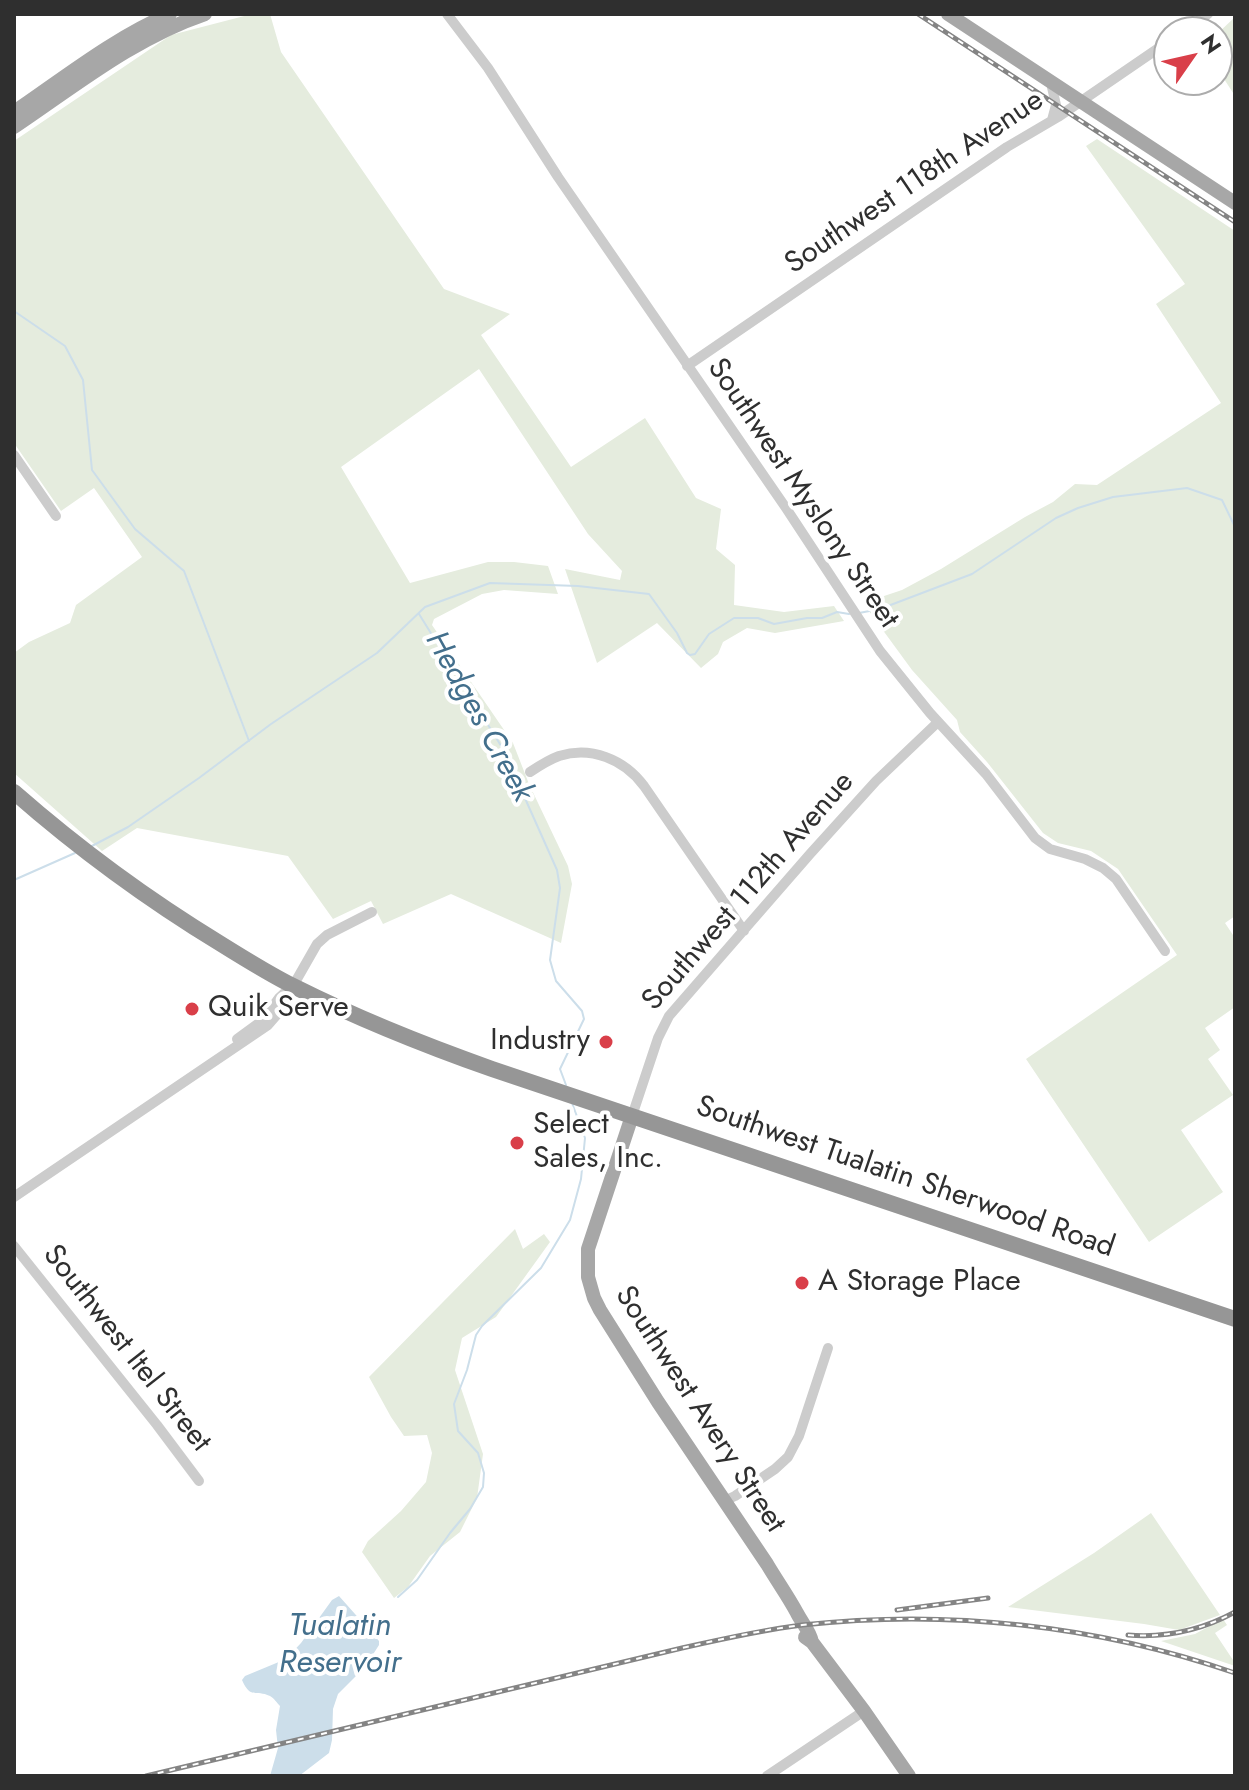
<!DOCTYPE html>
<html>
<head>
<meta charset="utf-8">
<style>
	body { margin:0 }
	#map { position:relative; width:1249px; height:1790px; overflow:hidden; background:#fff; font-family:Jost,sans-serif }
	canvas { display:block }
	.frame { position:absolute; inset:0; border:16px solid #2f2f2f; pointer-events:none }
	.north { position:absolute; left:1153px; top:16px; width:80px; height:80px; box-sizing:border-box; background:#fff; border:2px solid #acacac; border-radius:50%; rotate:56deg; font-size:22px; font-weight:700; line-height:32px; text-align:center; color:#2f2f2f }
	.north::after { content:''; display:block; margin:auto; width:28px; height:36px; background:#d93f49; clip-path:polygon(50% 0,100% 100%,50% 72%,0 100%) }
</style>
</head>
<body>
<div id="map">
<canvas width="1249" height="1790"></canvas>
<div class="frame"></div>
<div class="north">N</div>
</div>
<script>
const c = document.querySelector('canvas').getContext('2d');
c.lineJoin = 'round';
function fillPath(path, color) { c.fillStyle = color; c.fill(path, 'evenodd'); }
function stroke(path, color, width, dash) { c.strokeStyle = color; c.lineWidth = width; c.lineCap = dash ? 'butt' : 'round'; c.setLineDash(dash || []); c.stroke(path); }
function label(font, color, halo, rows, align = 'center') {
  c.font = font + ' Jost,sans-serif'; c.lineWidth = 8; c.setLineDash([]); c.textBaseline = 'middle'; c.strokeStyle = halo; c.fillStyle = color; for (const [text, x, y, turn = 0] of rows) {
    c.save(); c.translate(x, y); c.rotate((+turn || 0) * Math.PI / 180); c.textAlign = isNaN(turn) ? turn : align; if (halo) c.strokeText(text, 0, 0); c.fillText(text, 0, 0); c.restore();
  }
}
fillPath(new Path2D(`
	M252,14H270L281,52L444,289L510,314L481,335L571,467L645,418L696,498L721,509L716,549L735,565L734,605L784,612L834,606L844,621L775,633L747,628L723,642L718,654L701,668L657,623L597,663L565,569L620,580L622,571L588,534L479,369L341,467L410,583L488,562H514L548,566L558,594L504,590L482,594L434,619L432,625L513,743L529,784L568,866L572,884L561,943L451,894L383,924L371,901L333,919L288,856L137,828L102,851L14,773V653L29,642L70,623L76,605L142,557L94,488L61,511L14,443V141L171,35Z
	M1235,17V96L1217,68V34Z
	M1097,139L1235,231V916L1225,923L1235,938V1007L1205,1028L1220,1050L1208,1059L1233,1095L1181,1130L1223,1192L1149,1242L1026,1059L1177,955L1118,869L1091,851L1058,843L1043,833L987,762L960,732L957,720L912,670L863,603L902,590L941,569L1025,517L1053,502L1075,484L1097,485L1221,403L1156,304L1185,284L1086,146Z
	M515,1229L523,1249L544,1234L550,1242L496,1317L462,1338L455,1370L483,1454L477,1498L460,1532L430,1556L408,1587L394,1598L362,1552L368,1541L401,1511L426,1482L432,1453L427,1435L404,1436L391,1417L369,1377Z
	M1151,1513L1220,1615L1179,1630L1144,1624L1008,1607L1094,1553Z
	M1223,1619L1227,1625L1215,1633L1235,1663V1666L1161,1641L1195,1634Z`), '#e5ecde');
fillPath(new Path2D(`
	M339,1596L379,1641V1645L365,1667L338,1694L333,1709L332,1740L329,1753L299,1776H270L278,1748L276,1730L280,1706C277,1703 274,1698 270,1696C255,1689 251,1700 242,1680L245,1676L286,1659L301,1643L332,1600Z`), '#ccdeea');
stroke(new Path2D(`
	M14,311L65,346L83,380L92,470L135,529L184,571L249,741
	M859,613L880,609L972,574L1056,518L1078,508L1113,497L1187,488L1222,500L1235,527
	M419,614L503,749L557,870L560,888L550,960L556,981L582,1011L584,1019L560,1069L566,1085
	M90,847L128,827L199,778L271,724L377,653L425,607L490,583L578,586L649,594L677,633L687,653L690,655L695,654L709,634L734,618H758L774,624L807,618H822L837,612L849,614
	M14,880L75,853
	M398,1597L417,1580L450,1533L470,1509L483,1487L484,1473L478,1453L458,1431L454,1404L467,1370L476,1335L482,1326L541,1268L570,1220L581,1179L585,1138L572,1103`), '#ccdeea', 2);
stroke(new Path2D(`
	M447,14L488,68L558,177L786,508L880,651L930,713L986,774L1035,838L1050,849L1085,859L1103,868L1116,879L1165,951
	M1182,32L1208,14
	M1051,83L1056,105L1052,120
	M687,366L1007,147L1058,117L1169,41
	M14,455L56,516
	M530,772C539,766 548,760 559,756C591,746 624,759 644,786L744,931
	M237,1039L263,1020L279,998L291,987
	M632,1116L658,1038L669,1016L810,854L876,781L938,722
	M14,1197L268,1025L288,1002L293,986L317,944L327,935L372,912
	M14,1246L157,1425L199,1481
	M724,1501L735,1496L775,1469L788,1457L799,1436L828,1348
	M767,1776L864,1711`), '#ccc', 10);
stroke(new Path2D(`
	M948,14L1235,203
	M14,112C64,78 114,38 170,14
	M14,127C75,86 134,38 205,14
	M632,1116L588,1249V1277L594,1298L600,1310L658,1402L767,1564C777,1581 788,1596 797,1613C802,1623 810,1631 812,1642
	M805,1637L812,1642L864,1711L909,1776`), '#a7a7a7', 14);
stroke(new Path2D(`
	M14,792C79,849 147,899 221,944C245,959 269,974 295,987C359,1019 424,1045 492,1069L1235,1319`), '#969696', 16);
const rail = new Path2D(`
	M918,14L1235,222
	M897,1610L988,1598
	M1128,1635C1166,1638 1202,1630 1235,1612
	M146,1776L682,1648C722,1639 762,1630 802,1625C948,1609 1096,1625 1235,1673`);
stroke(rail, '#848484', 5);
stroke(rail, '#fff', 2, [6]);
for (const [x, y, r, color] of [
	[192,1009,8,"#d93f49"],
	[606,1042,8,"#d93f49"],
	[517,1143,8,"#d93f49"],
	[802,1283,8,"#d93f49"]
]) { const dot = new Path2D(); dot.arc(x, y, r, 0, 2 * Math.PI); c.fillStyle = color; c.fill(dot); stroke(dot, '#fff', 3); }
label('30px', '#2f2f2f', '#fff', [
	["Southwest 118th Avenue",915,183,-34],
	["Southwest Myslony Street",802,494,56],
	["Southwest 112th Avenue",749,892,-49],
	["Southwest Tualatin Sherwood Road",905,1178,19],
	["Southwest Itel Street",126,1349,52],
	["Southwest Avery Street",699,1410,57]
]);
label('30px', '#2f2f2f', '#fff', [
	["Quik Serve",208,1009],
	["Industry",590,1042,"right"],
	["Select",533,1126],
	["Sales, Inc.",533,1160],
	["A Storage Place",818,1283]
], 'left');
label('italic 32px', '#436f8c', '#fff', [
	["Hedges Creek",478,717,61],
	["Tualatin",340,1627],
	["Reservoir",340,1664]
]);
</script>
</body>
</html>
